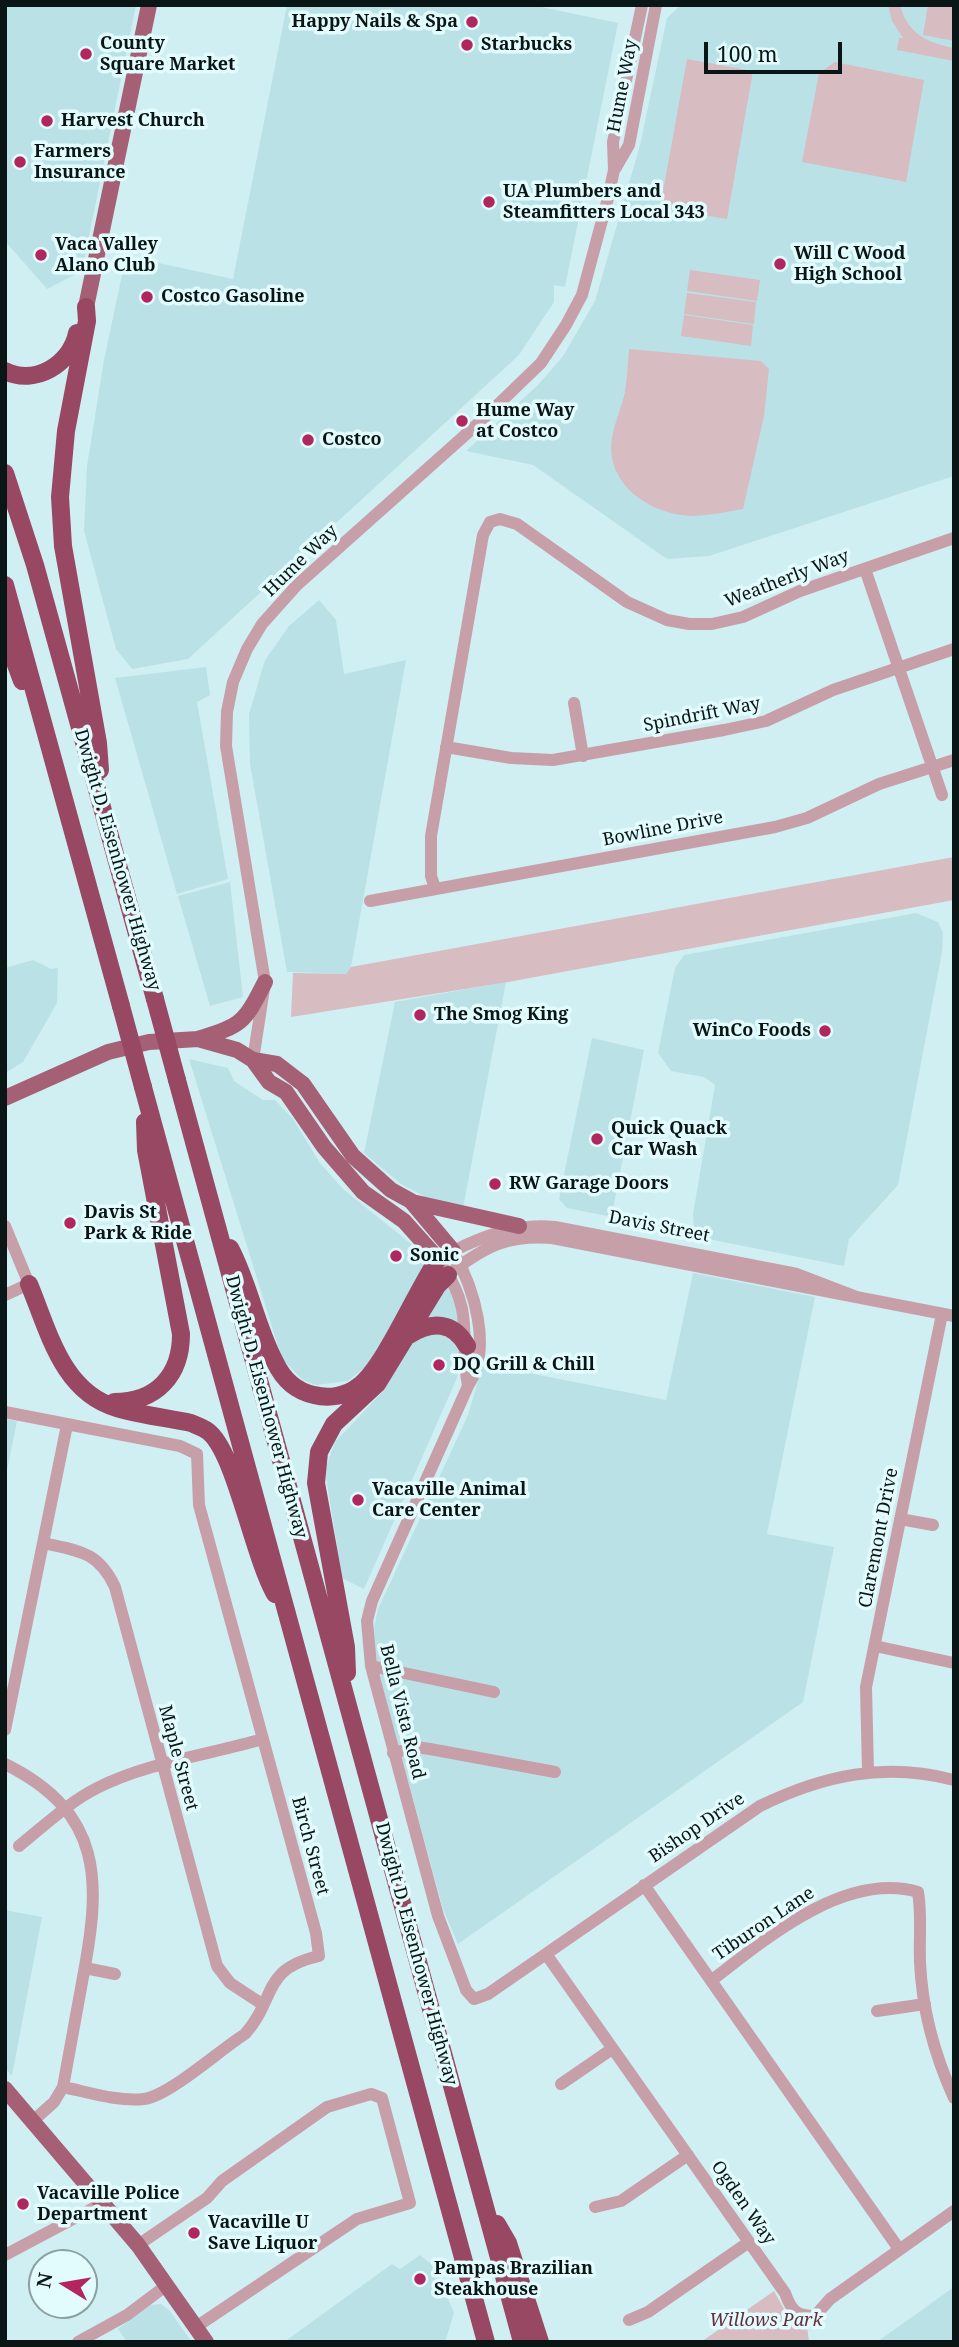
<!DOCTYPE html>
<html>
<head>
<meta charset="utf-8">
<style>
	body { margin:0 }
	#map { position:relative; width:959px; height:2347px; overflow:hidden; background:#d0eff2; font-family:"Noto Serif",serif }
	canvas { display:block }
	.frame { position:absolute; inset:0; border:7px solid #0a1516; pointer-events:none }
	.north { position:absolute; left:28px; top:2249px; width:70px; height:70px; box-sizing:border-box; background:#e2fbfd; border:2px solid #8c9fa1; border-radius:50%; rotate:281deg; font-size:19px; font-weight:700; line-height:28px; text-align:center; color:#0a1516 }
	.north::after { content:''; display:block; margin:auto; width:24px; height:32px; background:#b22660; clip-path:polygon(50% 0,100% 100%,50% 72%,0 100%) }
	.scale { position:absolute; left:704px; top:42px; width:138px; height:32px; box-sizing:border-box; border:4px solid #0a1516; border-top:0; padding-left:9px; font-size:21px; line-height:24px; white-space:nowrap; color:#0a1516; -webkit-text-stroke:5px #e2fbfd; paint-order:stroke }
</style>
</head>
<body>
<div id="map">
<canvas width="959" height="2347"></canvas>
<div class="frame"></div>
<div class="north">N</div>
<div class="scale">100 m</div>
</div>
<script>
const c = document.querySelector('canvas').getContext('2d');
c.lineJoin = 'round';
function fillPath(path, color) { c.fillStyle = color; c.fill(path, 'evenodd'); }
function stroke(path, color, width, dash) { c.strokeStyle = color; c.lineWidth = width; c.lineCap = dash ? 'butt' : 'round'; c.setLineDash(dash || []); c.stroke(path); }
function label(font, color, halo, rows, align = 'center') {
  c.font = font + ' "Noto Serif",serif'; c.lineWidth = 7; c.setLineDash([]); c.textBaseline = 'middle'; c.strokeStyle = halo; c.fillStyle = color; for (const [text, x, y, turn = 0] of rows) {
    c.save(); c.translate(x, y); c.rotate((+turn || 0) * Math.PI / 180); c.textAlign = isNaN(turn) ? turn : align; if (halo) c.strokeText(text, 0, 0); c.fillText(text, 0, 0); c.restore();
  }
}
fillPath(new Path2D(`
	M5,5H136L82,271L47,289L5,241Z
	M287,5H532L618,23L565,287L554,285V302L519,355L188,659L132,669L116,649L84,531L87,466L104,360L126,256L233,279Z
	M681,5H954V476L709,556L667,559L533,465L466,451L538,385L563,356L595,301L640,145L667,18Z
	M319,600L336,620L344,674L406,660L351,967L346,974L287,972L250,764L249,714L265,660L289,626Z
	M206,667L210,695L197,702L228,879L177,894L115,678Z
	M230,882L243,997L210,1006L178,896Z
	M916,913L938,922L943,933L942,952L898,1185L849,1239L844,1266L703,1238L694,1230L693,1214L715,1085L704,1077L671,1071L658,1053L675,968L684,955Z
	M33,960L51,969L58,968L57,1003L23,1062L5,1073V968Z
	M506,982L463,1208L429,1199L401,1184L364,1153L395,1002Z
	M592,1038L644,1050L613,1209L607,1216L567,1208L559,1199Z
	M189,1059L228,1068L234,1081L263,1100H275L293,1119L320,1163L343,1189L410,1243L453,1290L463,1325L457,1378L364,1589L342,1578L325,1470L335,1442L385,1389L363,1369L348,1381L316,1385L303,1380L282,1359Z
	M693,1273L815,1297L767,1534L834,1547L803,1702L458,1944L443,1909L375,1660L374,1628L378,1609L468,1415L483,1364L666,1400Z
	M5,1419L17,1421L5,1480Z
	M5,1910L42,1917L12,2076L5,2068Z
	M420,2255L431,2264L440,2279L454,2313L445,2342H284L392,2264L400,2269Z
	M954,2287V2342H877Z
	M161,2304L169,2310L192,2342H127L118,2329L150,2305Z`), '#bae2e6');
fillPath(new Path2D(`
	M888,5H900C907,33 927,43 954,48V61L897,50L899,38H903L892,21Z
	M928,5H954V41L923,35Z
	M687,59L753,71L727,219L660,208Z
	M835,62L924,80L906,182L802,162L819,73Z
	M690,270L760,280L757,301L687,291Z
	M687,293L756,302L754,324L684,314Z
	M684,315L753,325L751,346L681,336Z
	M629,349L761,361L769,369L764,416L743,509C726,512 708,516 690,516C653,514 612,489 611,449C611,429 621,411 625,392C627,378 628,363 629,349Z
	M954,857V900L508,982L291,1017L293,973L346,974L351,967Z
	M774,2291L790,2320L807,2326L809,2342H701Z`), '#d7bcc2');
stroke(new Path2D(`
	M615,169L629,145L656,5
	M865,569L942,795
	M574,703L583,756
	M446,747L511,758L553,760L724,730L766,721L833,690L954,649
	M435,888L431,876V836L483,535L490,522L500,519L517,524L627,602L667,620L689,624H712L743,617L800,591L954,538
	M370,901L775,827L807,818L879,784L954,760
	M253,1060L265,982L226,746L227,712L233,682L247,649L262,624L297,585L482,420L541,363L566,325L582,295L608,198L614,170L613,142L642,5
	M5,1226L29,1284L5,1295
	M453,1251C474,1288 493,1348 468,1386L372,1601L367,1621L371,1666L438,1916L466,1990L474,1999L488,1994L760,1806C824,1775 884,1762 954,1780
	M447,1254C483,1236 514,1223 555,1227L797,1274L857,1297
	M444,1268C475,1314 459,1340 468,1386
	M454,1270C488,1245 508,1235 552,1238L954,1316
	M5,1412L180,1446L197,1454L199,1505L316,1933L319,1956C261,1969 277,1998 245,2034C221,2049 169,2096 144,2099C118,2102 88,2092 63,2087
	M900,1519L933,1525
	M43,1543C79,1551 98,1551 115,1587L217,1966L230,1983L262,2004
	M875,1646L954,1663
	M371,1666L494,1692
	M5,1730L67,1425
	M393,1753L416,1747L430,1749L555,1772
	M5,1764C104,1813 101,1882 83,1977C76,2014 70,2050 63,2087L54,2102L34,2120
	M868,1771L866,1687L942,1314
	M19,1846C44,1826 69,1802 97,1788C146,1763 211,1754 263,1739
	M644,1885L899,2249
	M546,1954L785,2293C791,2310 796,2316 815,2316L830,2299L954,2211
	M85,1968L115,1974
	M711,1981C766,1938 846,1871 918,1892C922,1915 919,1939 920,1962C922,2009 935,2056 954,2098
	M877,2011L925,2004
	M561,2084L612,2049
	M595,2207L621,2201L688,2155
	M138,2245L207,2198L222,2181L327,2107L371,2094L382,2098L410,2203L357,2219L196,2327
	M5,2255L103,2203
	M629,2320L648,2312L749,2242
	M78,2342L127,2315L167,2285`), '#c79fa9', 12);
stroke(new Path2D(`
	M86,307L149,5
	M198,1039C243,1025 244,1023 265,982
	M253,1060L269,1082L286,1092L324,1147L363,1192L404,1221L438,1259
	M5,1098L108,1052L149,1042L198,1039L237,1050L253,1060L277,1064L303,1084L353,1156L391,1190L411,1201L453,1251
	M412,1202L519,1226
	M5,2089L138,2245L206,2342`), '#a66075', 16);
stroke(new Path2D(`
	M86,307L87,321L66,431L60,497L63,546L98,743L100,770
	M5,371C35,386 71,364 77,333
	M5,473L35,565L155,999
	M5,585L121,1006
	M5,635L22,681
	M177,1080L522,2342
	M143,1087L486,2342
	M230,1248C249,1284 256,1326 275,1362C283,1379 295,1391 314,1395C329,1399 347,1396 359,1386C385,1366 416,1291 438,1259
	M29,1284C49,1332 62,1392 117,1408C141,1415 167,1418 191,1423C198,1426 205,1428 210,1433C236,1457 253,1555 275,1594
	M409,1335C432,1321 453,1321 467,1346
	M114,1402C157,1402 181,1375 181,1334L146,1150L145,1122
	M347,1673L346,1647L316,1483L319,1452L334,1424L377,1384L437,1286L448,1275
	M497,2224L508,2243L540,2342`), '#984862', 18);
stroke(new Path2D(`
	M155,999L177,1080
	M121,1006L143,1087`), '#984862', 18);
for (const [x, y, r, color] of [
	[472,22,7,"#b22660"],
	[467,45,7,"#b22660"],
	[86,54,7,"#b22660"],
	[47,121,7,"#b22660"],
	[20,162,7,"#b22660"],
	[489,202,7,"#b22660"],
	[41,255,7,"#b22660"],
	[780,264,7,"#b22660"],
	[147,297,7,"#b22660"],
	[462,421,7,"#b22660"],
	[308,440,7,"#b22660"],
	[420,1015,7,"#b22660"],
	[825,1031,7,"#b22660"],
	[597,1139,7,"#b22660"],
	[495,1184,7,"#b22660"],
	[70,1223,7,"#b22660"],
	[396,1256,7,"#b22660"],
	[439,1365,7,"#b22660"],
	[358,1500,7,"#b22660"],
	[23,2204,7,"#b22660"],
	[194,2233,7,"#b22660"],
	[420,2279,7,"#b22660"]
]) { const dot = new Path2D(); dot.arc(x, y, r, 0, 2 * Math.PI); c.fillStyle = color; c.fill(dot); stroke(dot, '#e2fbfd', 2.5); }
label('bold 18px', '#0a1516', '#e2fbfd', [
	["Happy Nails & Spa",458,22,"right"],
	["County",100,44],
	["Square Market",100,65],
	["Starbucks",481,45],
	["Harvest Church",61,121],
	["Farmers",34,152],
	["Insurance",34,173],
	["UA Plumbers and",503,192],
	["Steamfitters Local 343",503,213],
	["Vaca Valley",55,245],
	["Alano Club",55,266],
	["Will C Wood",794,254],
	["High School",794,275],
	["Costco Gasoline",161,297],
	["Hume Way",476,411],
	["at Costco",476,432],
	["Costco",322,440],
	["The Smog King",434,1015],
	["WinCo Foods",811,1031,"right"],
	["Quick Quack",611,1129],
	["Car Wash",611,1150],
	["RW Garage Doors",509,1184],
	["Davis St",84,1213],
	["Park & Ride",84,1234],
	["Sonic",410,1256],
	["DQ Grill & Chill",453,1365],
	["Vacaville Animal",372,1490],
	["Care Center",372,1511],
	["Vacaville Police",37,2194],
	["Department",37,2215],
	["Vacaville U",208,2223],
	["Save Liquor",208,2244],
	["Pampas Brazilian",434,2269],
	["Steakhouse",434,2290]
], 'left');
label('18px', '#0a1516', '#e2fbfd', [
	["Hume Way",623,86,-79],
	["Hume Way",301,561,-44],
	["Weatherly Way",787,579,-21],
	["Spindrift Way",702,715,-11],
	["Bowline Drive",663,829,-11],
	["Dwight D. Eisenhower Highway",117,860,74],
	["Davis Street",659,1227,11],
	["Dwight D. Eisenhower Highway",266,1407,75],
	["Claremont Drive",879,1538,-79],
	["Bella Vista Road",402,1712,76],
	["Maple Street",178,1758,75],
	["Bishop Drive",697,1828,-34],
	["Birch Street",310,1846,75],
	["Tiburon Lane",764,1924,-34],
	["Dwight D. Eisenhower Highway",416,1954,75],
	["Ogden Way",743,2203,55]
]);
label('italic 18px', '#642e3f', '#e2fbfd', [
	["Willows Park",766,2321]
]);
</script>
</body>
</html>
